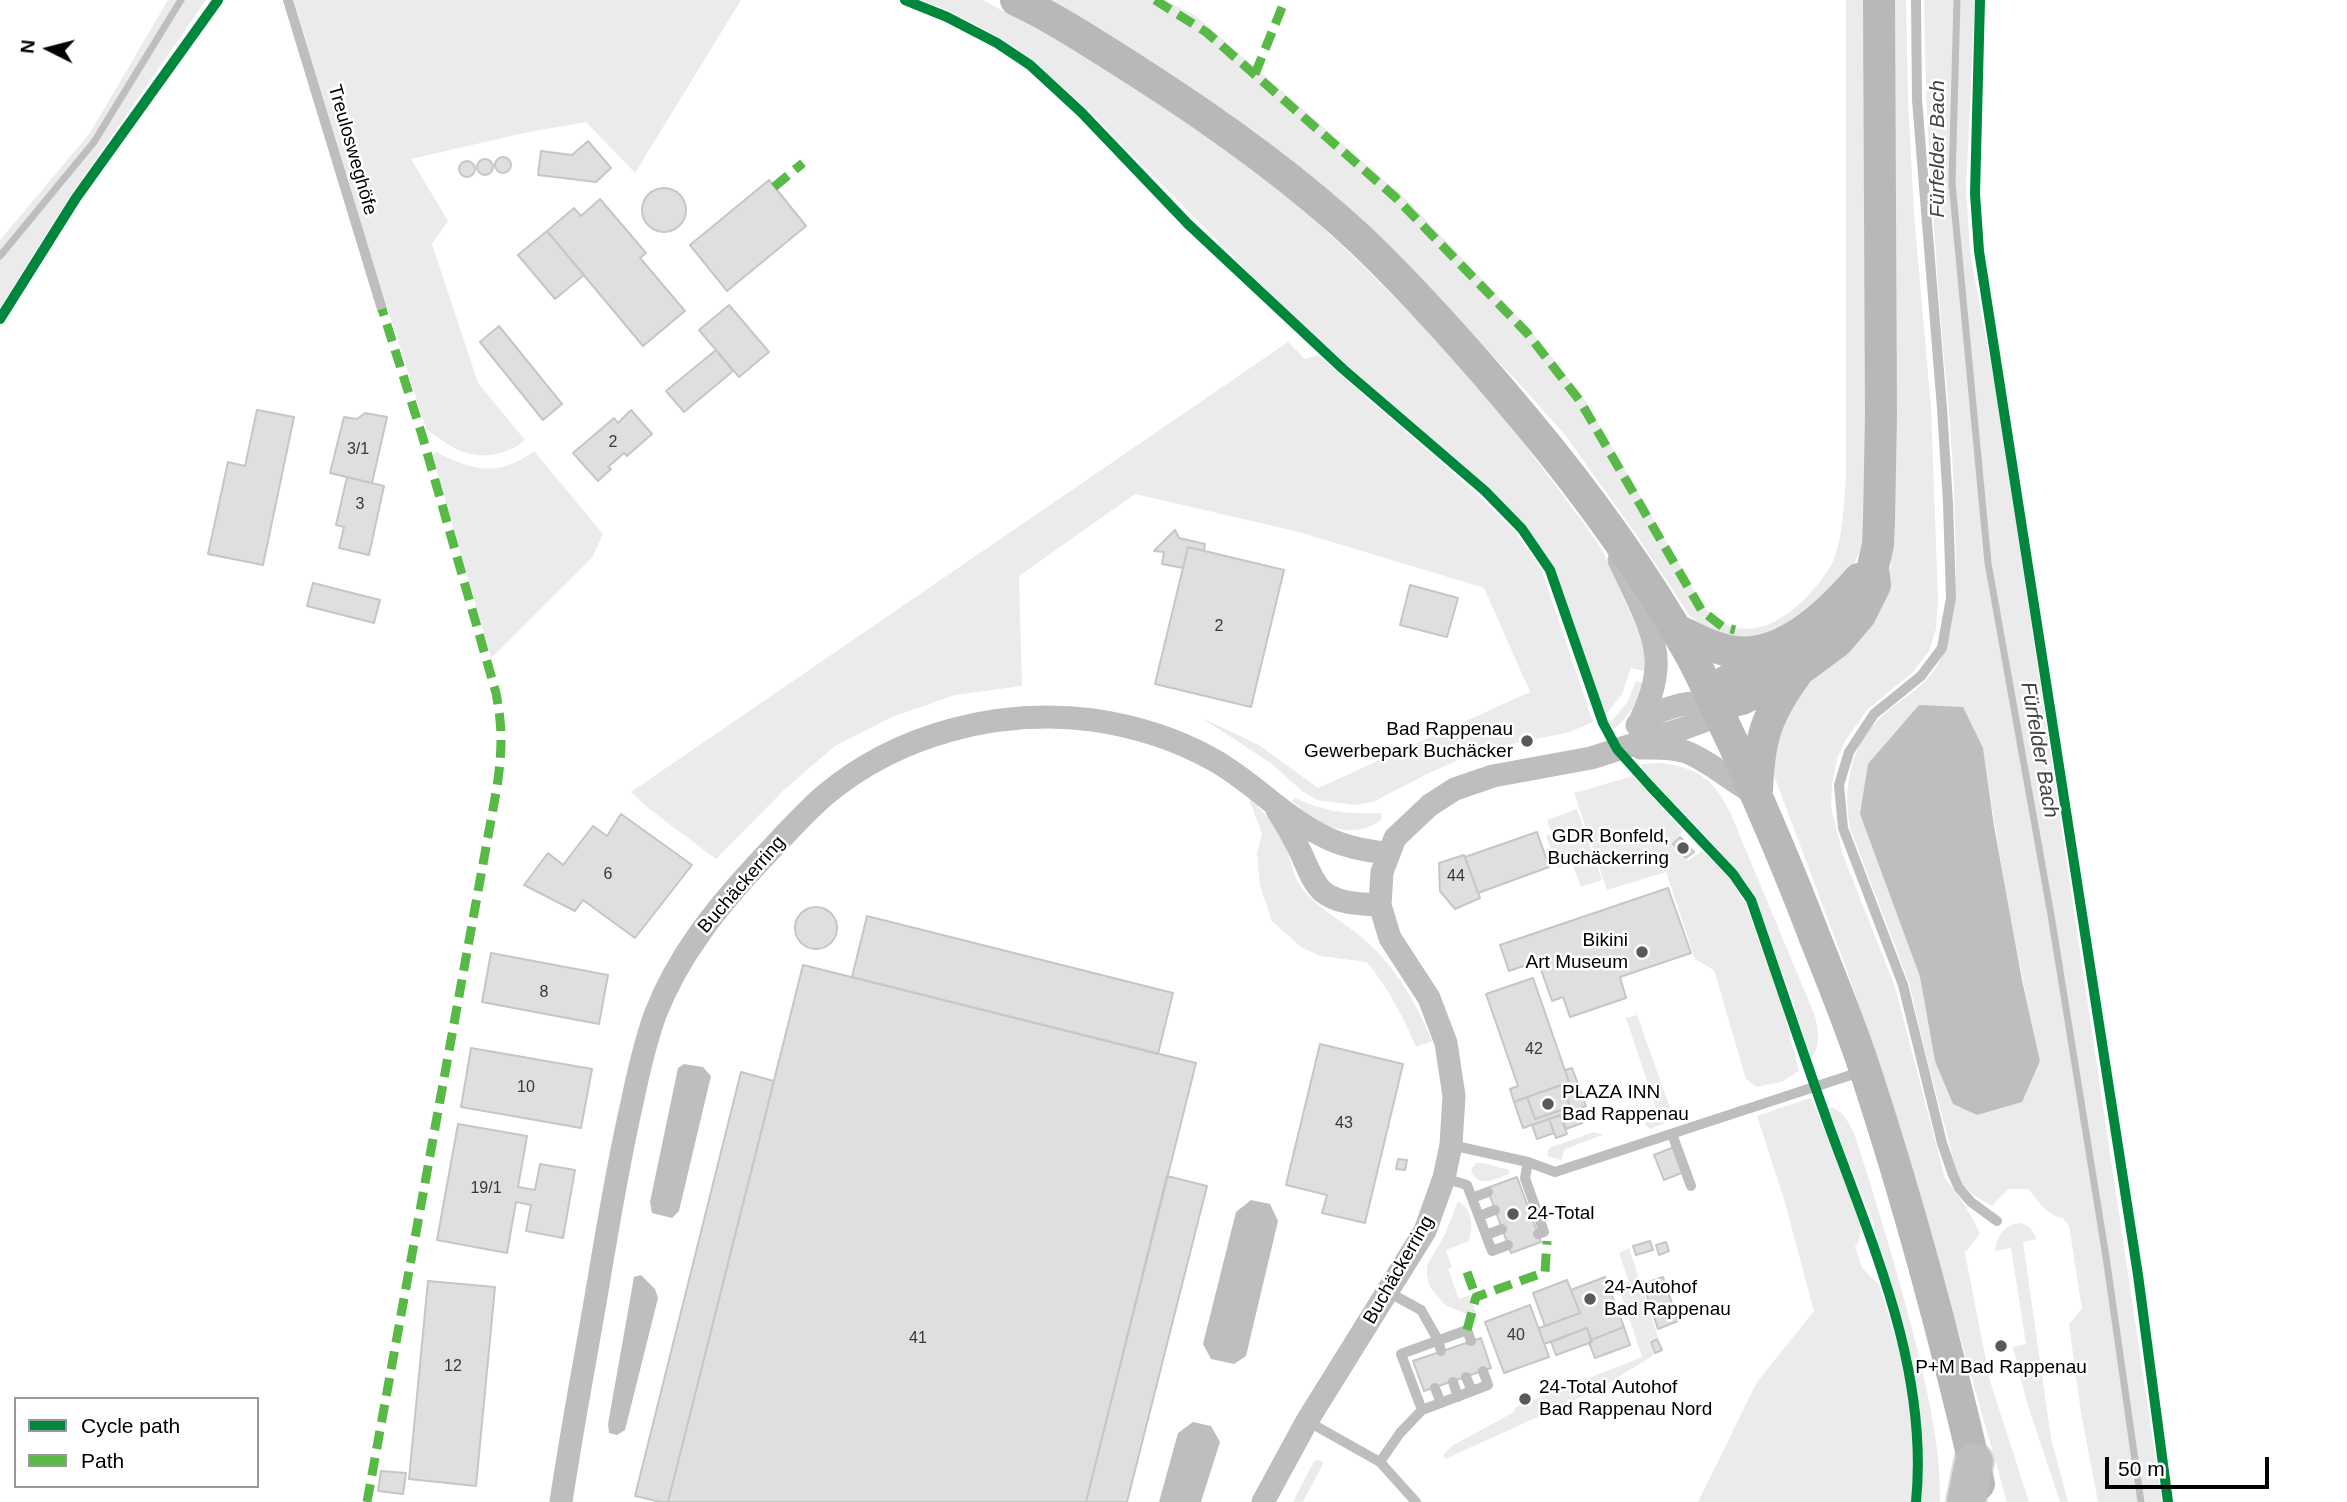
<!DOCTYPE html>
<html>
<head>
<meta charset="utf-8">
<style>
	body { margin:0 }
	#map { position:relative; width:2347px; height:1502px; overflow:hidden; background:#fff; font-family:Arial,sans-serif }
	canvas { display:block }
	.legend { position:absolute; left:14px; top:1397px; width:245px; height:91px; box-sizing:border-box; background:#fff; border:2px solid #999; margin:0; padding:9px 12px; list-style:none; font-size:21px; color:#000 }
	.legend li { display:flex; align-items:center; gap:14px; height:35px }
	.legend b { width:35px; border:2px solid #999 }
	.north { position:absolute; left:14px; top:14px; width:70px; height:70px; -webkit-text-stroke:5px #fff; paint-order:stroke; rotate:276deg; font-size:19px; font-weight:700; line-height:28px; text-align:center; color:#000 }
	.north::after { content:''; display:block; margin:auto; width:24px; height:32px; background:#000; clip-path:polygon(50% 0,100% 100%,50% 72%,0 100%) }
	.scale { position:absolute; left:2105px; top:1457px; width:164px; height:32px; box-sizing:border-box; border:4px solid #000; border-top:0; padding-left:9px; font-size:21px; line-height:24px; white-space:nowrap; color:#000; -webkit-text-stroke:5px #fff; paint-order:stroke }
</style>
</head>
<body>
<div id="map">
<canvas width="2347" height="1502"></canvas>
<ul class="legend">
<li><b style="height:9px;background:#00873e"></b>Cycle path</li>
<li><b style="height:9px;background:#58b947"></b>Path</li>
</ul>
<div class="north">N</div>
<div class="scale">50 m</div>
</div>
<script>
const c = document.querySelector('canvas').getContext('2d');
c.lineJoin = 'round';
function fillPath(path, color) { c.fillStyle = color; c.fill(path, 'evenodd'); }
function stroke(path, color, width, dash) { c.strokeStyle = color; c.lineWidth = width; c.lineCap = dash ? 'butt' : 'round'; c.setLineDash(dash || []); c.stroke(path); }
function label(font, color, halo, rows, align = 'center') {
  c.font = font + ' Arial,sans-serif'; c.lineWidth = 5; c.setLineDash([]); c.textBaseline = 'middle'; c.strokeStyle = halo; c.fillStyle = color; for (const [text, x, y, turn = 0] of rows) {
    c.save(); c.translate(x, y); c.rotate((+turn || 0) * Math.PI / 180); c.textAlign = isNaN(turn) ? turn : align; if (halo) c.strokeText(text, 0, 0); c.fillText(text, 0, 0); c.restore();
  }
}
fillPath(new Path2D(`
	M168,0H206L71,195L0,308V240L90,133Z
	M294,0H741L635,173L586,122L524,133L411,159L448,221L432,244L478,383L525,440C516,448 508,451 496,454C467,460 448,445 426,429L367,243Z
	M920,0H983L1093,60L1167,106L1283,191L1352,255L1424,327L1495,405L1586,526L1602,550L1638,631L1645,655V671L1631,668L1622,694L1605,716L1551,568L1524,527L1487,488L1292,316L1085,107L1033,61L1002,39L950,11Z
	M1039,0H1165L1196,16L1407,200L1531,331L1585,400L1705,609C1714,616 1724,626 1737,628C1771,634 1802,605 1821,580C1825,574 1830,568 1833,562C1843,536 1844,505 1846,477V0H1866V521L1860,550L1850,575L1764,643L1712,634L1690,616L1635,533L1566,436L1517,381L1444,306L1296,168L1180,80Z
	M1890,0H1906L1908,98L1914,214L1931,408L1938,600L1936,629L1929,651L1914,671L1867,710L1845,741L1837,759L1832,784L1831,807L1843,855L1895,987L1945,1178L1966,1207L1980,1233L1965,1253L1990,1381L2029,1502H2007L1959,1333L1880,1067L1845,965L1773,773L1777,727L1806,687L1848,648L1885,588L1891,567Z
	M1924,0H1975L1966,188L1970,252L1999,408L2162,1502H2098L2081,1413L2069,1324L2082,1309L2069,1226L2063,1218C2047,1216 2038,1200 2028,1189H2008L1992,1206L1975,1196L1965,1187L1957,1173L1928,1063L1909,983L1850,828C1843,788 1849,750 1878,720C1892,705 1912,695 1927,679C1944,661 1951,636 1953,612C1957,584 1956,555 1955,527C1954,468 1949,408 1943,348C1934,232 1925,117 1924,0ZM1983,748C1998,853 2017,957 2040,1061H1935L1920,977L1860,814Z
	M1288,342L1305,359L1318,355L1478,495L1517,534L1542,571L1593,722L1570,732L1478,751L1427,774L1373,802L1355,805L1317,800L1302,791L1272,764L1202,718L1259,745L1318,788L1530,692L1484,588L1299,532L1135,494L1019,576L1022,686L955,695L892,717L835,746L785,789L716,859L648,808L631,792Z
	M534,451L603,534L592,558L491,658L432,454L436,452C473,471 499,477 534,451Z
	M1636,681L1643,683C1638,702 1629,717 1614,729L1609,724L1627,703Z
	M1659,763C1696,767 1713,778 1730,812L1815,1016C1819,1032 1820,1046 1811,1060L1790,991L1747,883L1699,828L1646,774L1641,764Z
	M1633,776L1683,831L1672,844L1688,861L1702,851L1728,876L1745,903L1782,1005L1799,1071L1781,1082L1757,1087L1746,1079L1714,970L1695,959L1666,872L1607,890L1574,793Z
	M1248,796C1259,809 1275,822 1282,837C1290,853 1291,873 1301,887C1315,906 1337,918 1355,932C1390,958 1416,1001 1432,1041L1416,1047C1402,1014 1389,990 1367,962L1320,956L1301,947L1272,921L1260,886L1257,853L1262,834Z
	M1295,798C1325,812 1346,814 1380,813L1382,818C1367,836 1332,831 1313,820C1306,815 1299,807 1292,801Z
	M1577,809L1602,880L1581,887L1572,863L1558,868L1546,836L1552,834L1547,820Z
	M1637,1015L1674,1119L1650,1129L1644,1123L1659,1117L1626,1018Z
	M1807,1099H1812L1861,1224L1859,1243L1855,1246L1862,1268L1879,1285L1901,1357L1904,1377H1914L1911,1354L1871,1216L1827,1107C1842,1107 1849,1123 1855,1136C1878,1207 1899,1277 1917,1348C1929,1398 1941,1450 1940,1502H1698L1757,1382L1814,1311L1784,1199L1757,1116Z
	M1594,1132L1603,1135L1565,1149L1561,1160L1547,1156L1549,1148Z
	M1476,1163H1483L1509,1170V1174C1496,1179 1477,1189 1471,1170Z
	M1458,1201C1473,1210 1473,1226 1469,1241L1446,1250L1452,1267L1448,1269L1459,1299L1470,1295L1478,1319L1445,1305L1430,1287L1427,1276V1266L1445,1234Z
	M2021,1223C2030,1226 2033,1230 2036,1239L2023,1242L2051,1438L2068,1502H2060L2027,1403L2013,1347L2026,1344L2011,1248L1995,1251C1998,1234 2004,1225 2021,1223Z
	M1629,1248L1658,1337L1649,1340L1654,1355L1597,1390L1445,1459L1444,1454L1452,1446L1514,1412L1516,1407L1642,1357L1618,1285L1629,1282L1619,1253Z
	M1318,1460L1324,1462L1303,1502H1293L1314,1461Z`), '#ebebeb');
fillPath(new Path2D(`
	M1919,705L1963,707L1983,748L1994,826L2022,980L2040,1061L2022,1102L1977,1115L1953,1104L1935,1061L1920,977L1860,814L1868,764Z
	M684,1064L703,1067L711,1076L679,1211L672,1218L652,1213L650,1202L678,1068Z
	M1251,1200L1270,1204L1278,1221L1246,1356L1234,1364L1211,1359L1203,1344L1236,1212Z
	M641,1275L655,1289L658,1298L625,1430L617,1435L609,1433L608,1424L634,1277Z
	M1193,1422L1211,1426L1220,1442L1201,1502H1159L1178,1433Z`), '#bebebe');
stroke(new Path2D(`
	M1957,0L1952,183L1988,563L2051,915L2106,1257L2141,1502
	M0,256L94,142L181,0`), '#bebebe', 7);
const building = new Path2D(`
	M588,141L611,168L596,182L538,175L541,151L572,155Z
	M495 165a8 8 0 1 1 16 0a8 8 0 1 1-16 0Z
	M477 167a8 8 0 1 1 16 0a8 8 0 1 1-16 0Z
	M459 169a8 8 0 1 1 16 0a8 8 0 1 1-16 0Z
	M769,180L806,226L727,291L690,245Z
	M642 210a22 22 0 1 1 44 0a22 22 0 1 1-44 0Z
	M600,199L646,253L640,258L685,311L643,346L547,231L574,208L581,216Z
	M547,231L584,275L555,299L518,255Z
	M729,305L769,352L739,377L699,330Z
	M499,326L562,404L543,420L480,342Z
	M716,350L733,371L684,412L666,391Z
	M257,410L294,417L263,565L208,554L228,462L245,466Z
	M631,410L652,434L627,456L624,453L608,467L611,469L598,481L573,453L614,418L618,423Z
	M365,413L387,417L372,483L330,473L344,417L357,419Z
	M347,477L384,486L369,555L339,548L344,527L336,525Z
	M1175,530L1179,538L1205,544L1204,551L1188,547L1183,568L1162,564L1164,552L1154,551Z
	M1188,547L1284,570L1251,707L1155,684Z
	M313,583L380,600L374,623L307,606Z
	M1410,585L1458,598L1447,637L1400,625Z
	M621,814L692,865L635,938L583,900L575,911L524,885L548,853L563,865L593,826L607,836Z
	M1537,832L1549,867L1478,893L1465,857Z
	M1680,837L1694,852L1686,858L1673,844Z
	M1464,855L1480,898L1455,909L1440,891L1439,863Z
	M1668,888L1691,953L1620,977L1626,998L1570,1017L1563,997L1552,1001L1538,961L1509,971L1500,945Z
	M795 928a21 21 0 1 1 42 0a21 21 0 1 1-42 0Z
	M867,916L1173,993L1158,1054L852,977Z
	M491,953L608,975L599,1024L482,1002Z
	M803,965L1196,1063L1086,1502H668Z
	M1533,978L1569,1082L1514,1102L1510,1089L1518,1086L1486,994Z
	M1320,1044L1403,1064L1365,1223L1322,1213L1327,1195L1286,1185Z
	M471,1048L592,1069L581,1128L461,1107Z
	M1572,1068L1586,1106L1523,1128L1514,1102L1527,1097L1535,1119L1570,1107L1562,1085L1569,1082L1565,1070Z
	M741,1072L774,1081L668,1502H661L635,1496Z
	M1562,1085L1570,1107L1535,1119L1527,1097Z
	M1577,1109L1582,1123L1566,1129L1560,1115Z
	M1560,1115L1567,1134L1556,1138L1549,1119Z
	M1549,1119L1554,1133L1537,1139L1532,1125Z
	M458,1124L527,1136L518,1187L535,1190L540,1164L575,1170L563,1238L526,1231L531,1205L516,1202L507,1253L437,1240Z
	M1674,1147L1684,1172L1664,1180L1654,1155Z
	M1398,1159L1407,1160L1405,1170L1396,1169Z
	M1167,1176L1207,1186L1127,1502H1086Z
	M1517,1177L1541,1242L1511,1253L1487,1188Z
	M1650,1241L1653,1250L1636,1255L1633,1246Z
	M1666,1242L1669,1251L1659,1255L1656,1245Z
	M1605,1277L1624,1327L1591,1340L1587,1328L1544,1344L1539,1328L1580,1313L1571,1290Z
	M1663,1277L1678,1321L1658,1329L1643,1284Z
	M1567,1280L1580,1313L1545,1326L1533,1293Z
	M428,1281L495,1287L476,1486L409,1479Z
	M1530,1305L1549,1357L1504,1373L1485,1322Z
	M1624,1327L1630,1345L1595,1358L1589,1343L1591,1340Z
	M1587,1328L1592,1342L1556,1355L1551,1342Z
	M1481,1338L1491,1368L1424,1391L1413,1361Z
	M1657,1339L1662,1350L1655,1353L1651,1342Z
	M381,1471L406,1473L403,1494L378,1491Z`);
fillPath(building, '#dfdfdf');
stroke(building, '#c6c6c6', 2);
const motorway = new Path2D(`
	M1966,1502L1974,1462`);
stroke(motorway, '#dbdbdb', 42);
stroke(new Path2D(`
	M288,0L382,309
	M1916,0L1917,100L1942,408L1948,503L1951,598L1942,648L1921,676L1874,714L1849,752L1839,785L1843,828L1903,985L1942,1143L1953,1175L1959,1188L1971,1202L1997,1221
	M0,319L76,198L218,0
	M1672,1134L1691,1186
	M1451,1145L1528,1162L1555,1172L1863,1071
	M1528,1162L1525,1178L1544,1232L1538,1234
	M1444,1178L1467,1185L1492,1251L1508,1245
	M1472,1198L1488,1192
	M1479,1216L1495,1210
	M1486,1235L1502,1229
	M1388,1292L1421,1310L1438,1340L1441,1351
	M1466,1377L1472,1391
	M1453,1382L1458,1397
	M1435,1388L1441,1403
	M1422,1410L1401,1354L1467,1330L1471,1341
	M1307,1421L1380,1462L1416,1502
	M1380,1462L1400,1433L1422,1410L1488,1385L1483,1371`), '#bebebe', 10);
stroke(new Path2D(`
	M1619,560C1632,590 1659,635 1656,668C1655,686 1648,705 1640,721
	M1637,725C1645,715 1680,703 1693,703C1701,703 1708,704 1716,705
	M1641,748C1656,748 1672,747 1686,752C1708,760 1734,783 1757,795
	M1277,810C1286,824 1294,838 1301,853C1307,866 1312,881 1322,891C1337,904 1361,904 1380,905
	M561,1502C573,1421 589,1341 602,1261C611,1208 620,1155 632,1103C638,1074 645,1043 655,1015C678,955 718,906 761,860C782,838 802,815 825,795C898,734 998,708 1093,720C1134,726 1176,739 1212,759C1251,780 1281,815 1321,835C1341,846 1365,851 1388,853
	M1263,1502L1307,1421L1425,1231L1444,1178L1451,1145L1454,1096L1446,1043L1429,998L1390,938L1380,905L1382,872L1395,838L1430,805L1455,789L1493,776L1591,758L1685,728L1704,721L1716,705`), '#bebebe', 23);
stroke(new Path2D(`
	M1016,0C1058,20 1097,46 1135,70C1215,121 1294,177 1363,242C1421,298 1473,357 1524,418C1585,491 1642,569 1689,652C1705,681 1718,712 1733,743C1762,807 1790,872 1815,938C1833,983 1852,1029 1867,1076C1911,1210 1947,1346 1979,1484
	M1675,629C1695,639 1714,649 1736,652C1785,657 1830,612 1859,579
	M1716,705L1742,699L1798,671L1837,642L1860,615L1875,585L1873,567L1878,544L1879,519L1881,415L1879,0
	M1716,705L1725,682L1746,669L1811,637L1832,619
	M1757,790C1759,739 1766,715 1797,673`), '#b8b8b8', 32);
stroke(motorway, '#bebebe', 38);
stroke(new Path2D(`
	M1155,0L1206,32L1395,197L1527,333L1580,401L1702,611L1723,627L1735,630
	M1255,74L1285,0
	M774,187L803,163
	M1467,1272L1476,1297
	M1467,1330L1476,1297L1545,1272L1547,1241
	M367,1502L497,787C502,751 503,729 496,693L422,435L382,309`), '#58b947', 9, [18, 9]);
stroke(new Path2D(`
	M905,0L947,17L997,43L1030,65L1081,112L1188,224L1343,369L1485,491L1522,529L1550,570L1603,723L1617,749L1650,786L1733,874L1751,900C1777,975 1802,1051 1829,1126C1873,1246 1929,1371 1916,1502
	M1980,0L1975,194L1979,251L2138,1275L2168,1502
	M0,319L76,198L218,0`), '#00873e', 10);
for (const [x, y, r, color] of [
	[1527,741,7,"#595959"],
	[1683,848,7,"#595959"],
	[1642,952,7,"#595959"],
	[1548,1104,7,"#595959"],
	[1513,1214,7,"#595959"],
	[1590,1299,7,"#595959"],
	[2001,1346,7,"#595959"],
	[1525,1399,7,"#595959"]
]) { const dot = new Path2D(); dot.arc(x, y, r, 0, 2 * Math.PI); c.fillStyle = color; c.fill(dot); stroke(dot, '#fff', 2.5); }
label('16px', '#383838', null, [
	["2",613,443],
	["3/1",358,450],
	["3",360,505],
	["2",1219,627],
	["6",608,875],
	["44",1456,877],
	["8",544,993],
	["42",1534,1050],
	["10",526,1088],
	["43",1344,1124],
	["19/1",486,1189],
	["40",1516,1336],
	["41",918,1339],
	["12",453,1367]
]);
label('19px', '#000', '#fff', [
	["Treulosweghöfe",352,150,74],
	["Buchäckerring",742,885,-49],
	["Buchäckerring",1399,1270,-60]
]);
label('19px', '#000', '#fff', [
	["Bad Rappenau",1513,730,"right"],
	["Gewerbepark Buchäcker",1513,752,"right"],
	["GDR Bonfeld,",1669,837,"right"],
	["Buchäckerring",1669,859,"right"],
	["Bikini",1628,941,"right"],
	["Art Museum",1628,963,"right"],
	["PLAZA INN",1562,1093],
	["Bad Rappenau",1562,1115],
	["24-Total",1527,1214],
	["24-Autohof",1604,1288],
	["Bad Rappenau",1604,1310],
	["P+M Bad Rappenau",2001,1368,"center"],
	["24-Total Autohof",1539,1388],
	["Bad Rappenau Nord",1539,1410]
], 'left');
label('italic 21px', '#434343', '#fff', [
	["Fürfelder Bach",1938,149,-90],
	["Fürfelder Bach",2039,750,80]
]);
</script>
</body>
</html>
